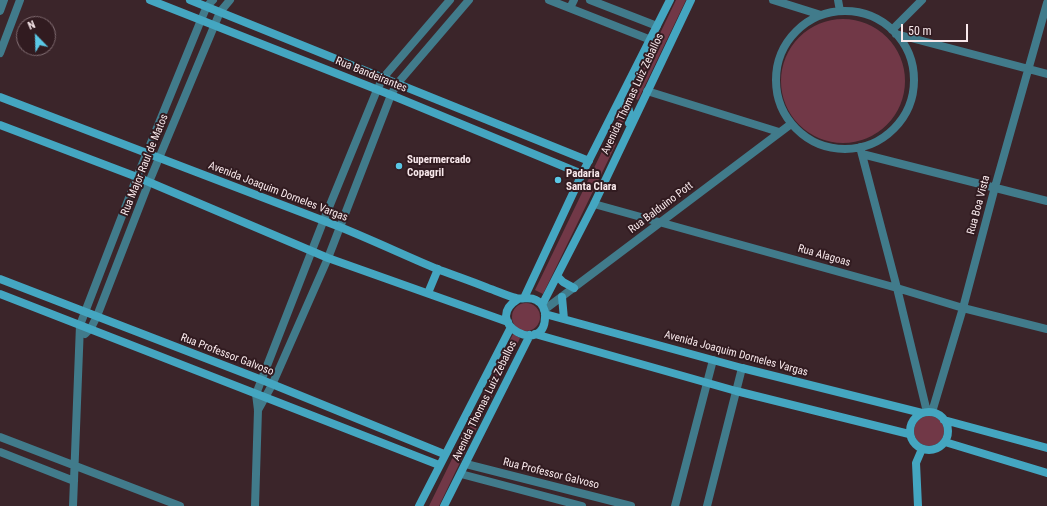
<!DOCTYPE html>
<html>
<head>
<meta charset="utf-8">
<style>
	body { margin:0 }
	#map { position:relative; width:1047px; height:506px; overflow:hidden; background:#3b252a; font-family:"Roboto Condensed",sans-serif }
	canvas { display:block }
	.north { position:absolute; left:16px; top:16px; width:40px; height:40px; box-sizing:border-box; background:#311b20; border:1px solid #816d72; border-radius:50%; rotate:337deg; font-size:11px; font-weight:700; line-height:16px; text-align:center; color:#f9e9ec }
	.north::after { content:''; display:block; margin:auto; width:14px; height:18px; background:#5ac8e6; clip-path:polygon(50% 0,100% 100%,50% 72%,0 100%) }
	.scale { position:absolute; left:901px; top:24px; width:67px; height:18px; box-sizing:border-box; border:2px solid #f9e9ec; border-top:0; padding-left:5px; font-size:12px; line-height:14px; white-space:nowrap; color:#f9e9ec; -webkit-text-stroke:3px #311b20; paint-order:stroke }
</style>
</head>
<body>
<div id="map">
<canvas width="1047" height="506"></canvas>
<div class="north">N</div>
<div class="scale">50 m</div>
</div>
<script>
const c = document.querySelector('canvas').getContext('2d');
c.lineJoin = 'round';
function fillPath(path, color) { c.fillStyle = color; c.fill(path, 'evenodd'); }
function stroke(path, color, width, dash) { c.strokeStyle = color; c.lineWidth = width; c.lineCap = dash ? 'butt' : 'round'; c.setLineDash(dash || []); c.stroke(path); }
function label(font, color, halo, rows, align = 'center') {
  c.font = font + ' "Roboto Condensed",sans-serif'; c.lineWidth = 4; c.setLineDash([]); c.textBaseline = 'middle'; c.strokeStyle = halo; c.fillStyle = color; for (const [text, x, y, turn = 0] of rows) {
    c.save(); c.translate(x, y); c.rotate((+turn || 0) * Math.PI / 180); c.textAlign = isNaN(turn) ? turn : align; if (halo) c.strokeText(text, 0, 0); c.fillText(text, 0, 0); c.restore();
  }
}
fillPath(new Path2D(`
	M676,0H686L638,100L630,96Z
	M781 81a62 62 0 1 1 124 0a62 62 0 1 1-124 0Z
	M622,110L628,112L615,140L616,144L543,294L535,290Z
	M512 317a14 14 0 1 1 28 0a14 14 0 1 1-28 0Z
	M513,334L520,338L439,506H429Z
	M914 431a15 15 0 1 1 30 0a15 15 0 1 1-30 0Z`), '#713847');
stroke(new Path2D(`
	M549,0L651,40
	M590,0L657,26
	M773,0L821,15
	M838,0L840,11
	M570,8L574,0
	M0,11L4,0
	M776 80a69 69 0 1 1 138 0a69 69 0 1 1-138 0Z
	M892,30L922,0
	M896,34L1047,74
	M0,53L20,0
	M647,91L779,132
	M860,147L897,288L927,412
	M862,154L1047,201
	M594,204L897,288L963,308L1047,329
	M544,310L791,124
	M85,334L91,328L97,316L149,182L220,12L230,0
	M258,410L272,385L328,258L391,95L397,84L469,0
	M932,412L963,308L995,187L1047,3
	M0,437L180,506
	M0,452L74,481
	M466,464L631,506
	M461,474L582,506
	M73,506L80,325L137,177L201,20L207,6L213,0
	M255,506L258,410L256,394L323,222L377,90L383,78L450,0
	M675,506L713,360
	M707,506L742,368`), '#417b8b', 8);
stroke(new Path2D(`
	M150,0L391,95L582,174
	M190,0L589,161
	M0,97C113,140 226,184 340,227C372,240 404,255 437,269C453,275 471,281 488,288C497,291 507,296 516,298C523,300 529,296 536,300C542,303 546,310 545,317C545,357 480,323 518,299
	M620,102L628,107L631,118L629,123
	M0,125L137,177L328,258L508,322
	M557,276L563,282L574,288
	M0,279L262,380L444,454
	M428,293L438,269
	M0,294L439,465
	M562,297L564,319
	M524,298L582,174L670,0
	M542,305L594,204L691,0
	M545,314L742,368L922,413
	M535,334L736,391L909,434
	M910 431a19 19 0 1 1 38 0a19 19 0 1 1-38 0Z
	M944,420L1047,448
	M945,442L1047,473
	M419,506L511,327
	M444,506L530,335
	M918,506L916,463L922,449`), '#44a6c1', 8);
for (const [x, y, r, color] of [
	[399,166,4,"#5ac8e6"],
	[558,180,4,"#5ac8e6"]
]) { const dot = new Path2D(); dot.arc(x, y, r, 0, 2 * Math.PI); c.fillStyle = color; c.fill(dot); stroke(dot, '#311b20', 1.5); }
label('11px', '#f9e9ec', '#311b20', [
	["Rua Bandeirantes",371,75,22],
	["Avenida Thomas Luiz Zeballos",633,94,-65],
	["Rua Major Raul de Matos",145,165,-68],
	["Avenida Joaquim Dorneles Vargas",278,192,21],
	["Rua Boa Vista",979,205,-75],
	["Rua Balduino Pott",661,208,-37],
	["Rua Alagoas",824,256,16],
	["Avenida Joaquim Dorneles Vargas",736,354,15],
	["Rua Professor Galvoso",227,355,21],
	["Avenida Thomas Luiz Zeballos",485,401,-64],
	["Rua Professor Galvoso",551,474,14]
]);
label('bold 11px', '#f9e9ec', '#311b20', [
	["Supermercado",407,160],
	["Copagril",407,173],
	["Padaria",566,174],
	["Santa Clara",566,187]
], 'left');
</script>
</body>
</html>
